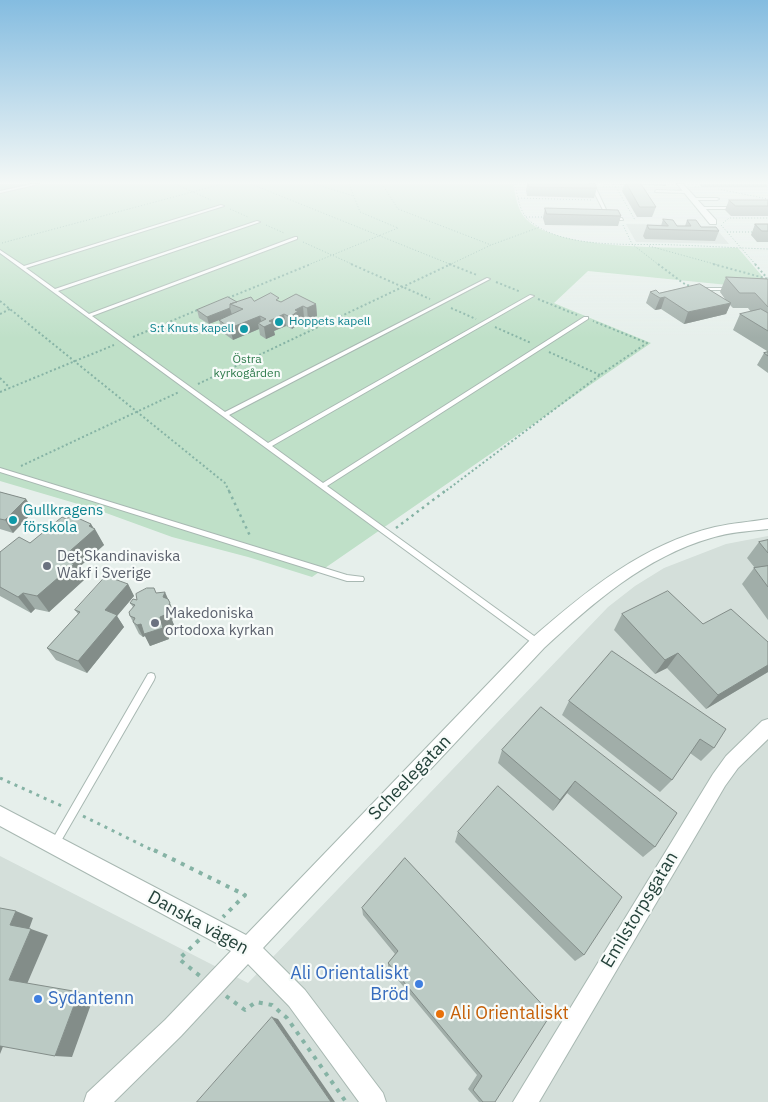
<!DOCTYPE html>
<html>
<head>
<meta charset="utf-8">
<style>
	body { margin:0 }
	canvas { display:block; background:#e6efeb }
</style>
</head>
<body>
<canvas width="768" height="1102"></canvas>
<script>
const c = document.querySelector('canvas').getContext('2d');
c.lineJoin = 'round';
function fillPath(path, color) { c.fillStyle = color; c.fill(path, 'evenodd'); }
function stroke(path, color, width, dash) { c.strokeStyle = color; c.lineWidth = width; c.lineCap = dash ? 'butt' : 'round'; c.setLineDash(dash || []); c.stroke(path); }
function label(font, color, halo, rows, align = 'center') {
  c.font = font + ' "IBM Plex Sans",sans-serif'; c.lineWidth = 4.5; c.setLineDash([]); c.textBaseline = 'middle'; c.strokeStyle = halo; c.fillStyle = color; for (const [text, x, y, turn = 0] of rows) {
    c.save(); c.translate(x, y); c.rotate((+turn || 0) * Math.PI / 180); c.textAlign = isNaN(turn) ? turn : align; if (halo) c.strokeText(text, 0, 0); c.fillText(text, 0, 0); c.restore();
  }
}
fillPath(new Path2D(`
	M626,224L700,225L704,231L719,232L729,244L636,242Z
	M768,536V1102H0V856L248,983L608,607L635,586L664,568L726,544Z`), '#d4dfda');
fillPath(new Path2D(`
	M0,184H513C516,197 517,209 526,219C558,253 691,247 738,248L768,283V289L588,271L554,303L527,292L651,343L312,577L248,557L172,537L95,509L0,481Z`), '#bfe0c8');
const service = new Path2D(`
	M32,184H39L0,193V191Z
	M590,184H594L610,218H622L623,220H608Z
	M656,190L687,191L689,192L687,193L655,192Z
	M693,198H717L719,199L717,200H692Z
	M221,205L224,206L26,268L55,289L257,221L260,222L58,291L89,314L295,237H297V239L92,316L225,412L487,278L490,279L229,415L268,443L530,295L534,296L272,446L323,483L584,317H588V319L327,486L541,641L542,643L541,645L538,646L535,645L0,253V250L24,266Z
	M702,207H734L736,208L734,209H701Z
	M698,288H730L732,289L730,290H698Z
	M0,468L347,575L363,577L364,579L363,581H347L0,472Z
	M151,673L154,674L155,677L154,680L57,848L54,850L51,848L49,845L51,842L148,674Z`);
const minor = new Path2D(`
	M677,184H683L716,220V224H710Z
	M768,519V529C749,531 730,532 711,538C645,557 593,603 544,648L263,948L305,990L383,1093L386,1102H359L289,1006L248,964L181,1036L114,1102H84L87,1093L165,1020L231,951L0,826V806L246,935L532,638C586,591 643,544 715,527C732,523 750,522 768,519Z
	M768,719V739L738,768L725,786L539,1102H513L713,774L726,756L762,721Z`);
stroke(service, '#a8b8b2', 2);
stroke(minor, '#a8b8b2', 2);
stroke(new Path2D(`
	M175,184L211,200
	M251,184L452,265
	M314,184L354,196
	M349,184L360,212L398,228
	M382,184L398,209L491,245
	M515,184C518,197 519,213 531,222C567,250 633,243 676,245C707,246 737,248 768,249
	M603,187H625
	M616,187L635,220
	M695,187H768
	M718,189L768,199
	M518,198L591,200
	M230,209L248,217
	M526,217H545
	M723,223L729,218H768
	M266,225L284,233
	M623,225L632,244L659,265
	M721,225L756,265
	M727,232H753
	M303,242L354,265
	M2,243L222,184
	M649,246L718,265
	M308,265L398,228
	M449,265L491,245L540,227`), '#86b3a5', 1, [1, 2]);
stroke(new Path2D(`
	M351,264L430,299
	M449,264L477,275
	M658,264L683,283L692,287
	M713,264L768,279
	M755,264L767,278
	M496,282L521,292
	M228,298L311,264
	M538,299L577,315
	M0,301L225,483L230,493
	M451,308L476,319
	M0,314L10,309
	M495,327L531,343
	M133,337L200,309
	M549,352L600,375
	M0,378L10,388
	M198,384L451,264
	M0,392L114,345
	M21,466L179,392
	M443,493L600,375L647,343L593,321`), '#86b3a5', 2, [2, 2.5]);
stroke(new Path2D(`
	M229,491L251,538
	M396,528L445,491`), '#86b3a5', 2.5, [2.5, 4]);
stroke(new Path2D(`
	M0,778L64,807
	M83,816L156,852`), '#86b3a5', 3, [3, 5]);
stroke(new Path2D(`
	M154,850L245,895L223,917
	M199,940L179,959L200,976
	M226,996L245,1010L256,1002L272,1005L287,1018L346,1102`), '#86b3a5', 4, [4, 6]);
fillPath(service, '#fff');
fillPath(minor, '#fff');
fillPath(new Path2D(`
	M527,184H595L597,188L594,198L527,196L526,191Z
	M597,184H666V186L642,185L656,207L652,217H637L622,191L624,185Z
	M699,184H768L767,187H702Z
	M729,200H768V216H731L725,210Z
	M545,208L621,216L618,226L545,225L543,218Z
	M663,219L677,226H685L687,220L701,227L719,231L715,241L645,239L643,236L647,225L661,226Z
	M755,224H768V242H757L751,235Z
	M726,277L768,279V351H767L733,330L740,314L751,312L748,308H733L730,305L726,314L684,324L661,309L655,310L646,303L650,292L725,299L720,292Z
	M254,301L316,304L317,316L308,320L304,318L299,320L300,323L292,329L286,326L274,331L275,335L266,339L260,335L259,329L233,340L222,332L219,320L209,324L199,318L197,310L237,302Z
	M768,352V373L757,365L764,353Z
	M0,492L26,499L34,511L13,533L0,529Z
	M66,519L91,524L104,545L77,569L84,580L49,612L35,609L31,613L0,596V552L30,543Z
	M768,540V620L742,584L754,568H755L747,558L759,542Z
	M128,584L134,596L117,616L124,627L87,673L56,660L47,648L78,614L75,610Z
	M156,593L168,599L175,615L172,620L174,625L166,629L169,639L150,646L145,636L143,637L139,634L130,616L133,607L130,603Z
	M622,614L703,624L768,642V672L706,709L667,668L655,674L614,630Z
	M612,651L714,748L701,761L690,753L672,780L660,792L562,715L569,701Z
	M541,707L655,847L643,857L567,793L553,811L498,763L502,750Z
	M458,832L584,955L575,961L455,842Z
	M405,858L495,1102H479L468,1089L477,1075L388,968V963L395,954L363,915L362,908Z`), '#a1aea9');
fillPath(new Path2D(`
	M665,297L661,309L655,310L660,298Z
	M731,303L726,314L684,324L688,312Z
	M316,304L317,316L308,320L307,308Z
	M303,306L304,318L299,320L300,323L292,329L290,317L295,310Z
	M230,308L232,315L209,324L207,317Z
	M284,314L286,326L274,331L275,335L266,339L264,327L269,321Z
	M260,316L262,325L258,323L259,329L233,340L230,328Z
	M26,499L34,511L13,533L5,520Z
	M91,524L94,529H95L104,545L77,569L84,580L49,612L37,596L62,558Z
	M128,584L134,596L117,616L124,627L87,673L78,661L105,610Z
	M165,592L175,615L172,620L174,625L166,629L169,639L150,646L145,636L143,637L137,625L160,617L166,609L163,597Z
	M23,593L35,609L31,613L18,597Z
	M678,653L667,668L655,674L665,660Z
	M768,665V672L706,709L718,695Z
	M575,781L567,793L553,811L560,800Z
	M16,911L33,918L28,932L10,925Z
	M31,929L48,935L27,984L9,980Z
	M79,992L94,996L72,1057L55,1056Z
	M272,1017L278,1019L335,1102H331Z
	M0,1044H4L0,1054Z`), '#838d89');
const building = new Path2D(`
	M528,184H595L597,188L529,187Z
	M627,184H641L656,207H640Z
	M729,200H768V206H736Z
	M545,208L618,210L621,216L547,214Z
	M663,219L673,220L677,226H691L687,220H696L701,227H716L719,231L649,229L647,225L668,226Z
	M755,224H768V231H762Z
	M726,277L768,279V307L755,293H740Z
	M700,284L731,303L688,312L665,297L660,298L650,292L656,290L659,293Z
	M271,293L279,298L276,300L281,302L296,294L316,304L307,308L303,306L295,310L298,311L290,317L284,314L269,321L273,323L264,327L258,323L266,319L260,316L230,328L219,320L243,309L230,304L251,297L254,301Z
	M228,297L237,302L230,304V308L207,317L197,310Z
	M761,309L768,313V331L740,314Z
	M768,352V356L764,353Z
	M0,492L26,499L5,520L0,519Z
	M71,515L91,524L89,526L95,529L62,558L74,564L37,596L23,593L18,597L0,587V552L19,537L30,543L62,517L66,519Z
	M768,540V553L759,542Z
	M768,566V587L754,568Z
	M106,576L128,584L105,610L117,615L78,661L47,648L80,612L75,610Z
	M147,588H154L156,593L165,592L163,597L168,599L170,603L166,609L169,613L160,617L163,628L144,634L141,624L137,625L133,622L135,618L130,616L129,612L135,605L130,603L133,599L137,600L136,594Z
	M668,591L703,624L731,609L768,642V665L718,695L678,653L665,660L622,614Z
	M612,651L726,729L714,748L700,739L672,780L569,701Z
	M541,707L677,813L655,847L575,781L560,800L502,750Z
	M498,786L622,897L584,955L458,832Z
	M405,858L551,1014L495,1102H483L473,1090L482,1076L388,963L398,951L362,908Z
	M0,908L16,911L10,925L31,929L9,980L79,992L55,1056L0,1046Z
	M272,1017L331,1102H197Z`);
fillPath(building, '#bbcac4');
stroke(building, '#838d89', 1);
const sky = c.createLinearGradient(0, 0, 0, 338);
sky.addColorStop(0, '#84bce0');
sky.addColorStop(0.54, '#f4f8f6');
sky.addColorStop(1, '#f4f8f600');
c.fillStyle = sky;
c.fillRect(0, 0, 768, 338);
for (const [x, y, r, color] of [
	[279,322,5,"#0f9aa8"],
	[244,329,5,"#0f9aa8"],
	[13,520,5,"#0f9aa8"],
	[47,566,5,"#6b7280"],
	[155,623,5,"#6b7280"],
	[419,984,5,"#3f7fe0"],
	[38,999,5,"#3f7fe0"],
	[440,1014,5,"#e8710a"]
]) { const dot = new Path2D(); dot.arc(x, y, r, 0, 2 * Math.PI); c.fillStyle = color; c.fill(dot); stroke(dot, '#f7fbf9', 2); }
label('12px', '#0d838f', '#f7fbf9', [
	["Hoppets kapell",289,322],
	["S:t Knuts kapell",234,329,"right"]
], 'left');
label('12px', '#2d7a4b', '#f7fbf9', [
	["Östra",247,360],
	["kyrkogården",247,374]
]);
label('15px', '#0d838f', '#f7fbf9', [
	["Gullkragens",23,511],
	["förskola",23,528]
], 'left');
label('15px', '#5b616d', '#f7fbf9', [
	["Det Skandinaviska",57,557],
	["Wakf i Sverige",57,574],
	["Makedoniska",165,614],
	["ortodoxa kyrkan",165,631]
], 'left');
label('18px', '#24423a', '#f7fbf9', [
	["Scheelegatan",410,778,-46],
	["Emilstorpsgatan",640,910,-59],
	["Danska vägen",198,923,29]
]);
label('18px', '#366cbe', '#f7fbf9', [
	["Ali Orientaliskt",409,974],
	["Bröd",409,995],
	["Sydantenn",48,999,"left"]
], 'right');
label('18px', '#c56008', '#f7fbf9', [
	["Ali Orientaliskt",450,1014]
], 'left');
</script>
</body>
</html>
